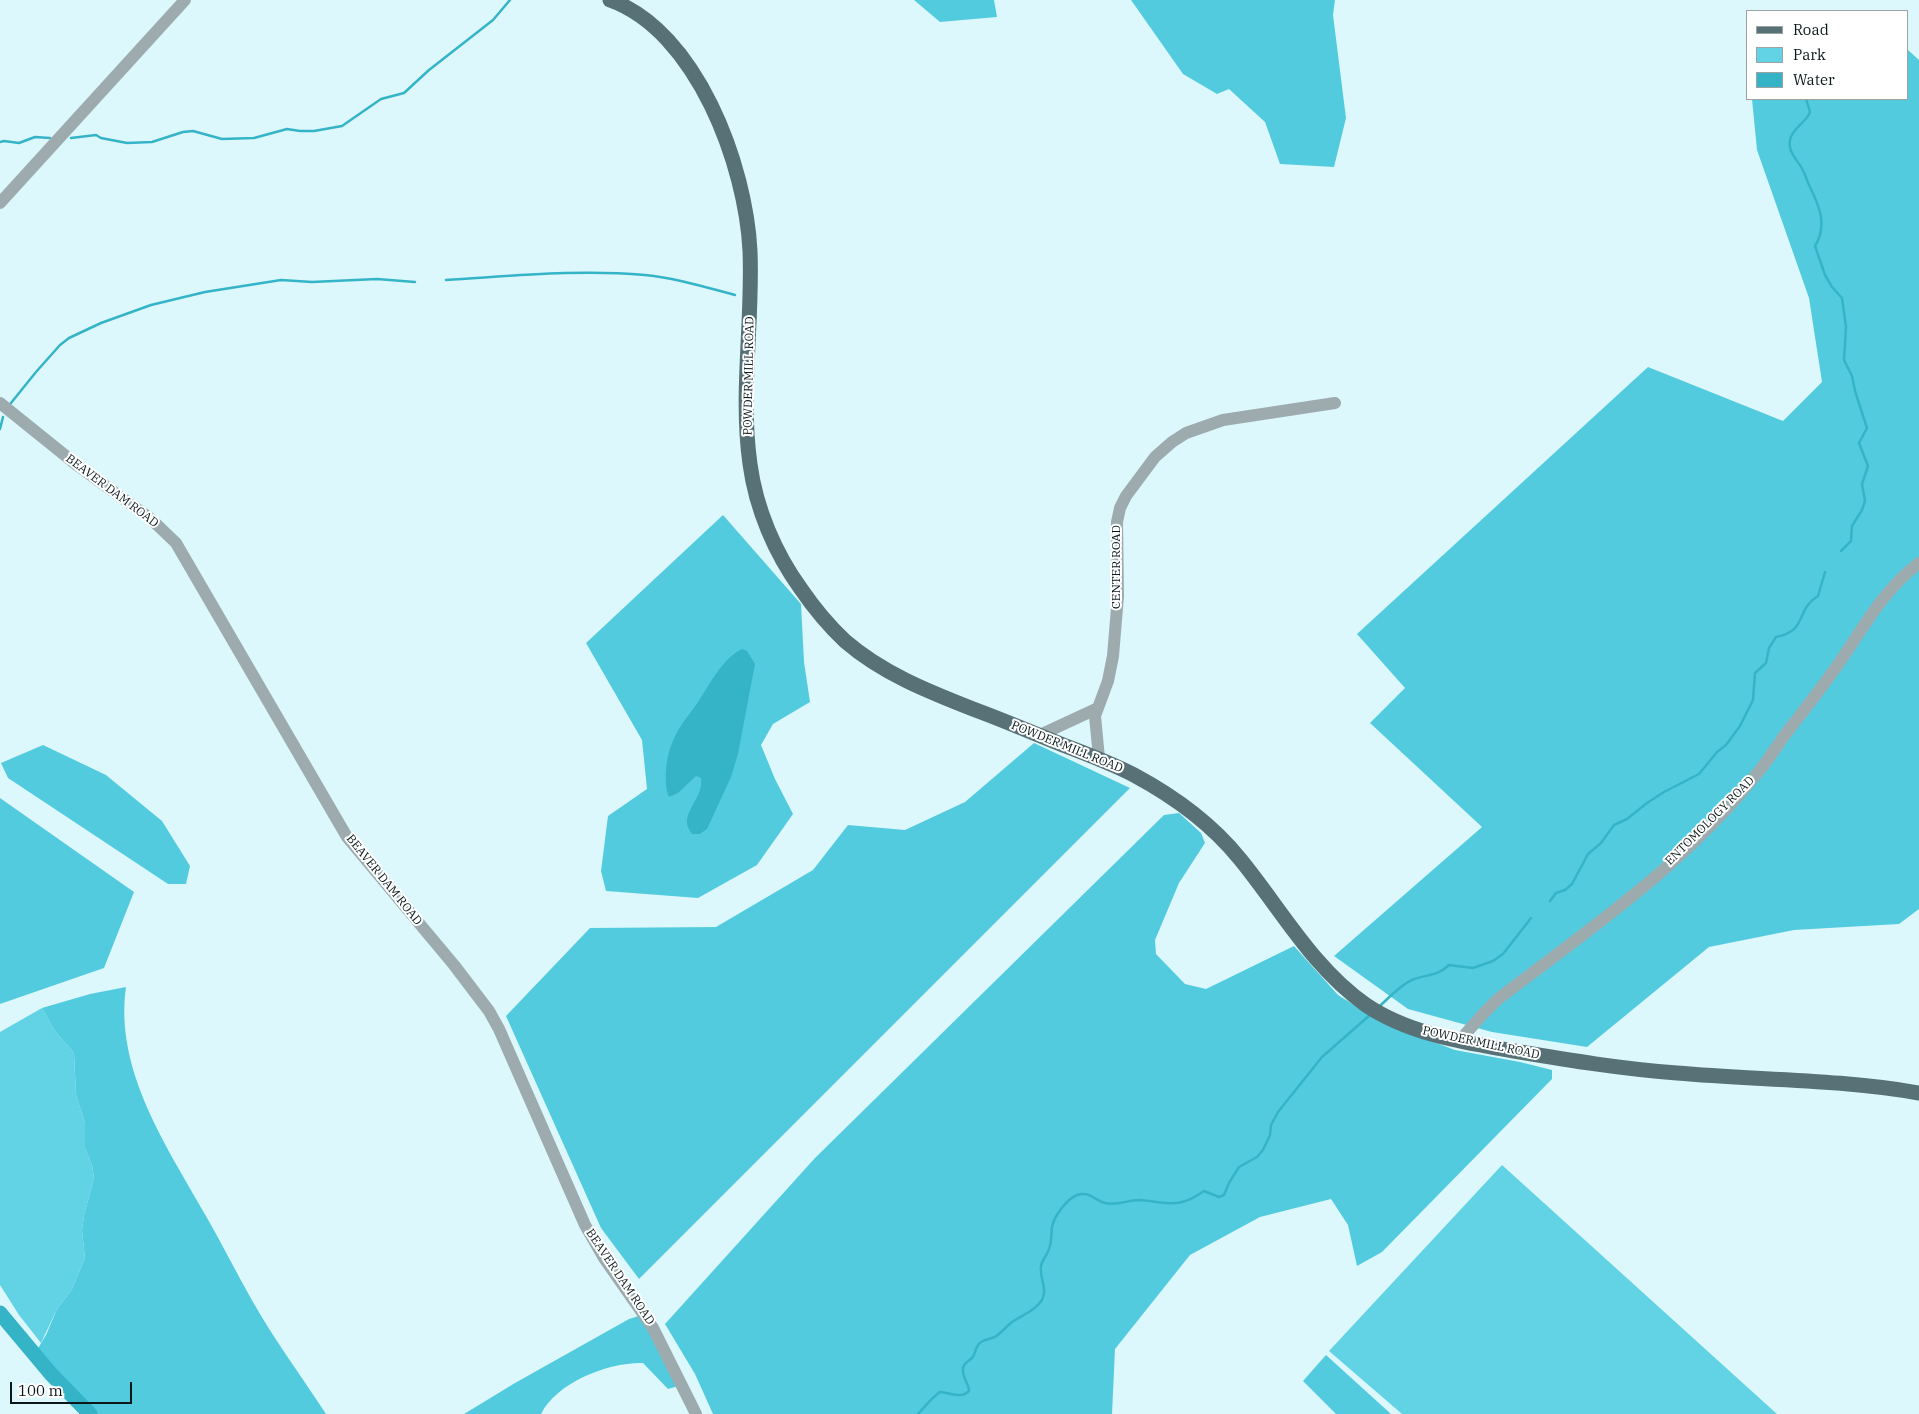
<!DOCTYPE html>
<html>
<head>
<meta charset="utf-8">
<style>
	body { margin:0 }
	#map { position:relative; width:1919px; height:1414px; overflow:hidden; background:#dcf8fd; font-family:"IBM Plex Serif",serif }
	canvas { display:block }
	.legend { position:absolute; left:1746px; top:10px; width:162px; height:90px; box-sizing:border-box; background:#fff; border:1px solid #9da3a3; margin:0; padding:6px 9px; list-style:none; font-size:15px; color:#0b181a }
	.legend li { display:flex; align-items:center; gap:10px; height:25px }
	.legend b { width:25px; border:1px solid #9da3a3 }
	.scale { position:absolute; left:10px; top:1382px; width:122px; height:22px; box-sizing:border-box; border:2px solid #0b181a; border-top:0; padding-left:6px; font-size:15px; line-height:18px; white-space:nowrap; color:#0b181a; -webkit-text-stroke:4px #fff; paint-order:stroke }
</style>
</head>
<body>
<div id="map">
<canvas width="1919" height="1414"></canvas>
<ul class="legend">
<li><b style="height:6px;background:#577176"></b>Road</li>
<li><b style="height:14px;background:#62d2e5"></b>Park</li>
<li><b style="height:14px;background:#36b4c7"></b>Water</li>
</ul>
<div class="scale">100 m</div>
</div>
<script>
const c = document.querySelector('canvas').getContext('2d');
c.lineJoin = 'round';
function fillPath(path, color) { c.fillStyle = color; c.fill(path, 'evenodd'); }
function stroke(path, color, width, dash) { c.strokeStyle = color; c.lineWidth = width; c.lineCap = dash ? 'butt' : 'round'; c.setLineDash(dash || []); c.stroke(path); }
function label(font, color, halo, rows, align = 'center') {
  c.font = font + ' "IBM Plex Serif",serif'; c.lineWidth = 4; c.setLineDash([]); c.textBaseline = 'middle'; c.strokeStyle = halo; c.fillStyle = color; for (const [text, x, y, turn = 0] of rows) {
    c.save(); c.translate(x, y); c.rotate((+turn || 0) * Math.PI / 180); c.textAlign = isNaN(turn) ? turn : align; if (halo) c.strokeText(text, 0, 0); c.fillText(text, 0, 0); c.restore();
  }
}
fillPath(new Path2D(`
	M42,1008L54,1030L74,1053L76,1095L85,1123V1148L92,1165L94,1178L84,1215L82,1231L85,1258L72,1289L57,1309L41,1343L19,1315L0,1285V1032Z
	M1502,1165L1777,1414H1402L1329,1351Z`), '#62d2e5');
fillPath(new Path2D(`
	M914,0H994L997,17L940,22Z
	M1131,0H1335L1333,15L1346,118L1334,167L1280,164L1265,122L1229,89L1217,94L1183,74Z
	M1908,50L1919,60V909L1899,924L1794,930L1709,947L1587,1047L1492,1032L1408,1009L1334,956L1482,827L1370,723L1405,688L1357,634L1648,367L1783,421L1822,382L1809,298L1757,150L1752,99H1908Z
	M723,515L801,604L804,662L810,702L773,724L761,745L775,779L793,814L757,865L698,898L606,891L601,871L608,816L647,789L642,740L586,643Z
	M1034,743L1130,788L639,1279L601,1228L506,1016L590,928L716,927L813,870L848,825L905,830L965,802Z
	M43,745L106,775L162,821L190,866L186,884H168L8,778L1,763Z
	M0,798L134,892L104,968L0,1004Z
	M1179,813L1201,833L1205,843L1179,883L1155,940L1156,954L1185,984L1206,989L1294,946L1338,995L1383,1023L1455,1050L1520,1062L1552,1070V1079L1382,1252L1357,1266L1348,1225L1331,1199L1260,1217L1190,1255L1115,1349L1112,1414H713L695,1374L665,1324L815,1158L1164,815Z
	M126,987C114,1070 167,1147 206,1216C222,1244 237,1274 253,1302C275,1341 302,1377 326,1414H90L34,1355L46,1335L57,1309L72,1289L85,1258L82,1231L84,1215L94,1178L92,1165L85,1148V1123L76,1095L74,1053L54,1030L42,1008L90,994Z
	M645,1314L682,1385L668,1389L643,1363C609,1362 557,1382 541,1414H464L515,1383L629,1319Z
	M1326,1355L1391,1414H1336L1303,1381Z`), '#53cbdf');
fillPath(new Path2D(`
	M742,649L747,651L755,664L738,754L731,777L707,829L700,834H692C676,814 704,801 701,778L696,776L678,793L669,797C663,783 666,755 673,741C679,725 691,713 700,699C712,681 722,659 742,649Z`), '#36b4c7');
stroke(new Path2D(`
	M1806,99L1810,112C1807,122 1792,128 1790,140C1788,150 1794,156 1799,164C1804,170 1806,178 1809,185C1819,205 1828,225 1815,246L1825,275L1832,287L1842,298L1846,327L1844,360L1852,376L1855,391L1867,428L1859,443L1868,466L1862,484L1865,501L1862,510L1852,526L1851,541L1841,551
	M71,138L96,135L101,138L127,143L152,142L183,132L193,131L222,139L254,138L287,129L300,131H314L342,126L381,99L404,93L429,70L493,20L510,0
	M0,142L4,141L19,143L35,137L50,138
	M446,280C513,276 578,269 645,275C676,278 705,287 735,295
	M11,403L36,372L60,345L69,338L101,323L151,305L205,292L281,280L312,282L377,279L415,282
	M0,429L3,417
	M1550,901L1556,893L1565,890L1572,884L1588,854L1601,843L1614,825L1627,819L1647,803L1664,792L1699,774L1717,752L1726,745L1740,726L1753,700L1755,673L1766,663L1769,648L1776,637C1809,630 1794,611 1818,596L1825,572
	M1380,1006C1388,998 1403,984 1412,980C1426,974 1437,977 1449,965L1473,968L1493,961L1503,954L1531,918
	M918,1414C925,1407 931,1398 940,1392C951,1393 961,1399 969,1391C969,1383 962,1378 963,1369C963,1363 968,1362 972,1358C976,1354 975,1346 981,1342C985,1339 990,1339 995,1337C1001,1333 1006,1327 1012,1322C1022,1315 1035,1311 1042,1300C1048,1289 1039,1277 1041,1266C1042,1260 1047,1255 1049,1249C1052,1242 1051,1234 1052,1227C1054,1216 1067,1199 1077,1195C1090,1191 1094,1200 1105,1203C1117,1206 1128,1200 1139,1200C1168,1202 1177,1210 1204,1191L1219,1197L1224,1195L1229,1183L1239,1167L1257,1157L1263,1150L1270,1135L1271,1125L1278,1112L1322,1057L1370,1015`), '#36b4c7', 2.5);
stroke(new Path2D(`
	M0,1313L51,1374L90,1414`), '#36b4c7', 15);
stroke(new Path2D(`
	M0,203L185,0
	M0,403L77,465L151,519L176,543L347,837L454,965L489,1011L499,1029L585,1225L604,1258L653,1328L696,1414
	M1040,735L1096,709
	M1099,758L1095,716L1108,681L1113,656L1118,596L1117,522L1120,508L1126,496L1155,457L1172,442L1186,433L1223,420L1335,403
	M1460,1040L1484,1013L1498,999C1588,930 1684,865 1755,776C1766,763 1775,749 1784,736C1802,713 1820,690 1837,666C1863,629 1882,591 1919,563`), '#9dabae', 12);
stroke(new Path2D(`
	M610,0C697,31 746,166 750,251C753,322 740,394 750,464C756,509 775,553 801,589C814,608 828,625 845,641C882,673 927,691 973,709C1003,720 1033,733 1063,745C1087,754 1111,763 1134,775C1175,797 1211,823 1240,859C1281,909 1312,967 1366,1005C1409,1034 1463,1042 1514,1051C1568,1060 1622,1069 1677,1073C1757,1080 1839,1079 1919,1093`), '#577176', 15);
label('12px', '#0b181a', '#fff', [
	["POWDER MILL ROAD",749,376,-89],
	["BEAVER DAM ROAD",112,491,37],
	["CENTER ROAD",1117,567,-90],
	["POWDER MILL ROAD",1067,747,22],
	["ENTOMOLOGY ROAD",1710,821,-45],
	["BEAVER DAM ROAD",384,880,51],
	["POWDER MILL ROAD",1481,1043,12],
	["BEAVER DAM ROAD",620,1277,56]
]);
</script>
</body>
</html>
